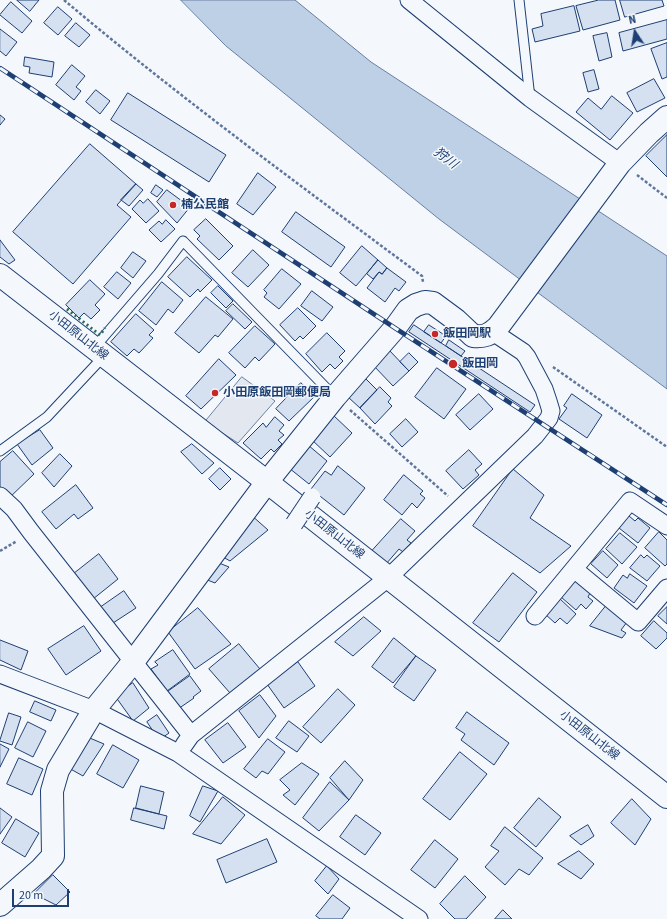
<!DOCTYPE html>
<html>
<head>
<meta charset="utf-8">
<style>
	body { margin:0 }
	#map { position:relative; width:667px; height:919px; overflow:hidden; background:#f4f7fb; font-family:"Source Sans 3",sans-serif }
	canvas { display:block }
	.north { position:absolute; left:615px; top:12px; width:40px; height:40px; -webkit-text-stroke:3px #f4f7fb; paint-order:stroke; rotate:348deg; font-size:11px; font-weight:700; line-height:16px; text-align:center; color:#1d3f73 }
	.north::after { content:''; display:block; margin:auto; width:14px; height:18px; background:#1d3f73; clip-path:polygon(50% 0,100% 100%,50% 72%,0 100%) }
	.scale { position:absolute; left:12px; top:889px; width:57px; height:18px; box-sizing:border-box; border:2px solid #1d3f73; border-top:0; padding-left:5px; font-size:12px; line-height:14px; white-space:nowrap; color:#1d3f73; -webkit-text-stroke:3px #f4f7fb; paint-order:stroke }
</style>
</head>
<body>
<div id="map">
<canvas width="667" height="919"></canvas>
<div class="north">N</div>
<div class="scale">20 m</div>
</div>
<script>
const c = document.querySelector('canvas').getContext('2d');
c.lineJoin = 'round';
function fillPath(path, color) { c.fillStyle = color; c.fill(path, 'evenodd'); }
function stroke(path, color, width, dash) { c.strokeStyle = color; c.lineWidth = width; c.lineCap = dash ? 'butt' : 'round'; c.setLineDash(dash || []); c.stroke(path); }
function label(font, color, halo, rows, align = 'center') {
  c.font = font + ' "Source Sans 3","Noto Sans JP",sans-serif'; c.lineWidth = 3; c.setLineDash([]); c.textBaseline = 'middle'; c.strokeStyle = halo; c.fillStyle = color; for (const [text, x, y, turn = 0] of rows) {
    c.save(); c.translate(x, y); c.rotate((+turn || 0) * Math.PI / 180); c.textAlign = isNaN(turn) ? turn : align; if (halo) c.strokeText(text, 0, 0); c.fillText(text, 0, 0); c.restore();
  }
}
const parking = new Path2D(`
	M242,377L275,401L238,443L205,422Z`);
fillPath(parking, '#e3e8f0');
stroke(parking, '#687fa3', 1);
const water = new Path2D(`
	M181,0H295L371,62L667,256V389L439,219L226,46Z`);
fillPath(water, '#bed0e5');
stroke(water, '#687fa3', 1);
const building = new Path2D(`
	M17,0H39L30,11Z
	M599,0H615L620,20L583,30L576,6Z
	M620,0H662L664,6L625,17Z
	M11,2L32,21L22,33L0,15Z
	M574,6L580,31L535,42L532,29L543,26L541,14Z
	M58,7L72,19L58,35L44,23Z
	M667,20V39L623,51L619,33Z
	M76,23L90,35L79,47L65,36Z
	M0,29L17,42L6,56L0,51Z
	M607,33L612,57L599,61L593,36Z
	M667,43V77L662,79L651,49Z
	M25,57L54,62L52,77L29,73L30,67L24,66Z
	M72,65L85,76L76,87L81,91L74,100L56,85Z
	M594,70L599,89L588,92L583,73Z
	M654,79L665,98L637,112L627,93Z
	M96,90L110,101L100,114L86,102Z
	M128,93L226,155L209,182L111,120Z
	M612,96L633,113L610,140L576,112L588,98L601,109Z
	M0,115L5,119L0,125Z
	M667,135V177L646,156Z
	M90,144L136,184L117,205L131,217L73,284L13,232Z
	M258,173L276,187L253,215L237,204Z
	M136,184L143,190L129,206L121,200Z
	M156,185L163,190L157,197L151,193Z
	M167,190L190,207L177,223L157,202Z
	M148,199L159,211L146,223L132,209L140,200L143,203Z
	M296,212L345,247L331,267L282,232Z
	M206,219L233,246L219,260L197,239L200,236L194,230Z
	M166,220L175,229L161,242L149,230L159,221L162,224Z
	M0,240L15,260L9,264L0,257Z
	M362,246L378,260L356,286L340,273Z
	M253,250L269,265L248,287L232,273Z
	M133,252L146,261L133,278L121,268Z
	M187,257L212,280L200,292L198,289L190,297L168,277Z
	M378,260L387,268L382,274L379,272L373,279L367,274Z
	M387,268L406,282L399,291L395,288L385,302L367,288L379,272L382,274Z
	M282,269L301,284L279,309L264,297L267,293L264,290Z
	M117,272L131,283L118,299L104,287Z
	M90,280L105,294L95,305L100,310L91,319L84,313L79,318L66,305Z
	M162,282L183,300L173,313L168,309L156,325L139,311Z
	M218,286L233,301L226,308L211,293Z
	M312,291L333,307L322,321L301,306Z
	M206,297L233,319L218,337L215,335L199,353L175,333Z
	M233,304L252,322L245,329L226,311Z
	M298,308L316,326L303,339L300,336L295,341L280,325Z
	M136,314L154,330L149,335L153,338L139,353L134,349L127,356L111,342Z
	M414,325L535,405L530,412L409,332Z
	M429,325L446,336L441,343L424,332Z
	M255,326L275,344L259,361L255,357L245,368L229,353Z
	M327,333L345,351L339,357L343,361L335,369L330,364L322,372L306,354Z
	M449,340L465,351L461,356L446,346Z
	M389,350L409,371L393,386L373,365Z
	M409,353L418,362L409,371L400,362Z
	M219,359L236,375L201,409L186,396Z
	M437,368L466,389L444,419L415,397Z
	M366,379L377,390L360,408L348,397Z
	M301,383L315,396L289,421L276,409Z
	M380,387L391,398L388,402L392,406L375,424L360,408Z
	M479,394L493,409L470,430L456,415Z
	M572,394L602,415L587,438L559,419L567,408L564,406Z
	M333,415L352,433L330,457L311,439Z
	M275,417L284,425L279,431L284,435L278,440L282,444L274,452L271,449L261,459L243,443L263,423L266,427Z
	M406,419L418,432L402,447L390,434Z
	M40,430L53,448L32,465L17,444Z
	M192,444L214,463L202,474L181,452Z
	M308,445L327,461L309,484L289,468Z
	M469,450L482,464L475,470L479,475L463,489L446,471Z
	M13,451L34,474L8,499L0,490V462Z
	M60,454L72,466L54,487L42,473Z
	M338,466L365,488L344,515L311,489L325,471L331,475Z
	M220,468L231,479L220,490L209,479Z
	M513,469L544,495L530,518L571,546L540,573L473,526Z
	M404,475L423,491L420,494L425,498L417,508L412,503L402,515L384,500Z
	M76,485L93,508L78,519L74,514L56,529L42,512Z
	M250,514L268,530L230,561L218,554Z
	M629,516L635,521L638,518L650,528L638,543L619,528Z
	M401,519L415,531L407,540L411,543L403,552L399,549L386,564L372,551Z
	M659,532L667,540V564L665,566L645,548Z
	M620,533L637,547L622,564L606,549Z
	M603,551L618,565L607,578L591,564Z
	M99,554L118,579L88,603L71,576Z
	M641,555L644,558L647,555L660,566L647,581L630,568Z
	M214,561L229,567L215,583L205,579Z
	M513,573L537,592L499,642L473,623Z
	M630,574L647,586L634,603L614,588L623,575L627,578Z
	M574,580L590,593L588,597L593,601L586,609L581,604L576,610L561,597Z
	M124,591L136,608L113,623L101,607Z
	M559,598L576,614L567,624L560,618L555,623L545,614Z
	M606,606L627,622L621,630L626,633L622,638L590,626Z
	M667,607V624L658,616Z
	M198,608L231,644L195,669L168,632Z
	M364,617L381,631L353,656L335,642Z
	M654,621L667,633V638L656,649L641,636Z
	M84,626L101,651L66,675L48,649Z
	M394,638L416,656L393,683L372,667Z
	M0,640L28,651L21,670L0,660Z
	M239,644L260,669L230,693L209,669Z
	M173,650L190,674L167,691L151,669L158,665L155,662Z
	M416,656L436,670L414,701L394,687Z
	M298,662L315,686L284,708L267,684Z
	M190,676L201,691L193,697L194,698L178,709L166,693Z
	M133,683L149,708L133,721L115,696Z
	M338,689L355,705L321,743L303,727Z
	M260,695L276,716L259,738L239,711Z
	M35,701L56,710L51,721L30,712Z
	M467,712L509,743L494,765L461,740L465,734L456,728Z
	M9,713L21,717L12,745L0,741Z
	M157,715L169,733L159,740L147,722Z
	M289,721L309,736L297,752L276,738Z
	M28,722L46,731L33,757L15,748Z
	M228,723L246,747L223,763L205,740Z
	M85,736L104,744L83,776L67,767Z
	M268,739L285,752L268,774L262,771L256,778L244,769Z
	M0,744L9,749L0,767Z
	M113,745L139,760L123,788L97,774Z
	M460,752L487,774L450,820L423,799Z
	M19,758L43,769L32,795L7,784Z
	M345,761L363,780L349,800L330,778Z
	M302,763L319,774L295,805L283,795L290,790L280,780Z
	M330,782L349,800L319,831L303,818Z
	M141,786L164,792L159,814L136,808Z
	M203,786L218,791L200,822L190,816Z
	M223,797L245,815L221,844L193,834Z
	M539,798L561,817L536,847L514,828Z
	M632,799L651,819L635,845L611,823Z
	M0,808L12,817L0,834Z
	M134,808L167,816L164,829L131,820Z
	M356,815L381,833L365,855L340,837Z
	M16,819L39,833L25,857L2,843Z
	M588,825L594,836L581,845L570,836Z
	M505,827L543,858L529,875L519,869L505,885L485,867L499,851L491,846Z
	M267,839L277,862L226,883L217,860Z
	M435,840L458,859L435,888L411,870Z
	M579,851L594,864L581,879L558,864Z
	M327,866L339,879L328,894L315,881Z
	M53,875L70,892L56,905L34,894Z
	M465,876L486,897L466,919H455L440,904Z
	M333,895L350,908L342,919H320L316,916Z
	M503,910L512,919H495Z`);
fillPath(building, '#d5e0f0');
stroke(building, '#1d3f73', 1);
const lane = new Path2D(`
	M519,0L530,98
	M94,348L158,274L183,241L335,397
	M0,451L47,417L104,356`);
const street = new Path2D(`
	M409,0L530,98L620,163
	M0,496L14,509L31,532L191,735L184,745
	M574,569L638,622L667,588
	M535,616L630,501L667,526
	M0,674L94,710L178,753L419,919
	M191,735L388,578L535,436L549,418L551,411L548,401L544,389L527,357L523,352L493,332`);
const secondary = new Path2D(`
	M0,905L41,869L53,856L52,791L58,770L94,710L133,662L267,482L335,397L395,328L408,310L416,305L425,302L433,303L456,320L473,336C485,337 489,335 498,327L620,163L649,133L667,117`);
const primary = new Path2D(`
	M0,275L267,482L667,797`);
stroke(lane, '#1d3f73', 11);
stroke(street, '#1d3f73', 19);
stroke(secondary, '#1d3f73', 24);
stroke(primary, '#1d3f73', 24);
stroke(new Path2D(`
	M64,0C179,97 301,186 422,276L423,282
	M637,175L667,198
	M553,367L667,447
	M350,410L448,496
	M0,551L17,541`), '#5e769c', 2.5, [3, 2]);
stroke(lane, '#f4f7fb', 9);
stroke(street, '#f4f7fb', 17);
stroke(secondary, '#f4f7fb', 22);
stroke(primary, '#f4f7fb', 22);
const rail = new Path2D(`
	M0,68L395,328L667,505`);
stroke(rail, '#1d3f73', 4.5);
stroke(rail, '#f4f7fb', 3, [9]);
const streetBridge = new Path2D(`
	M294,524L312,497`);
stroke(streetBridge, '#1d3f73', 19, []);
stroke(streetBridge, '#f4f7fb', 17);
stroke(new Path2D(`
	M67,309L100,335L105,328`), '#2c6c60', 3, [2, 3]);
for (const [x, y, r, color] of [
	[173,205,4,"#c62828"],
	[435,334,4,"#c62828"],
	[453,364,5,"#c62828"],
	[215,393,4,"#c62828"]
]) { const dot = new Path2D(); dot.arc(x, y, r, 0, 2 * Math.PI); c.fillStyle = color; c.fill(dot); stroke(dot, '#f4f7fb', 1.5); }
label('bold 12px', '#1d3f73', '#f4f7fb', [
	["楠公民館",181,205],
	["飯田岡駅",443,334],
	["飯田岡",462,364],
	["小田原飯田岡郵便局",223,393]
], 'left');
label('12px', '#1d3f73', '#f4f7fb', [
	["小田原山北線",78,336,38],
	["小田原山北線",334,535,38],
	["小田原山北線",589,736,38]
]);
label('italic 13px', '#1d3f73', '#f4f7fb', [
	["狩川",445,159,37]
]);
</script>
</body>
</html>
